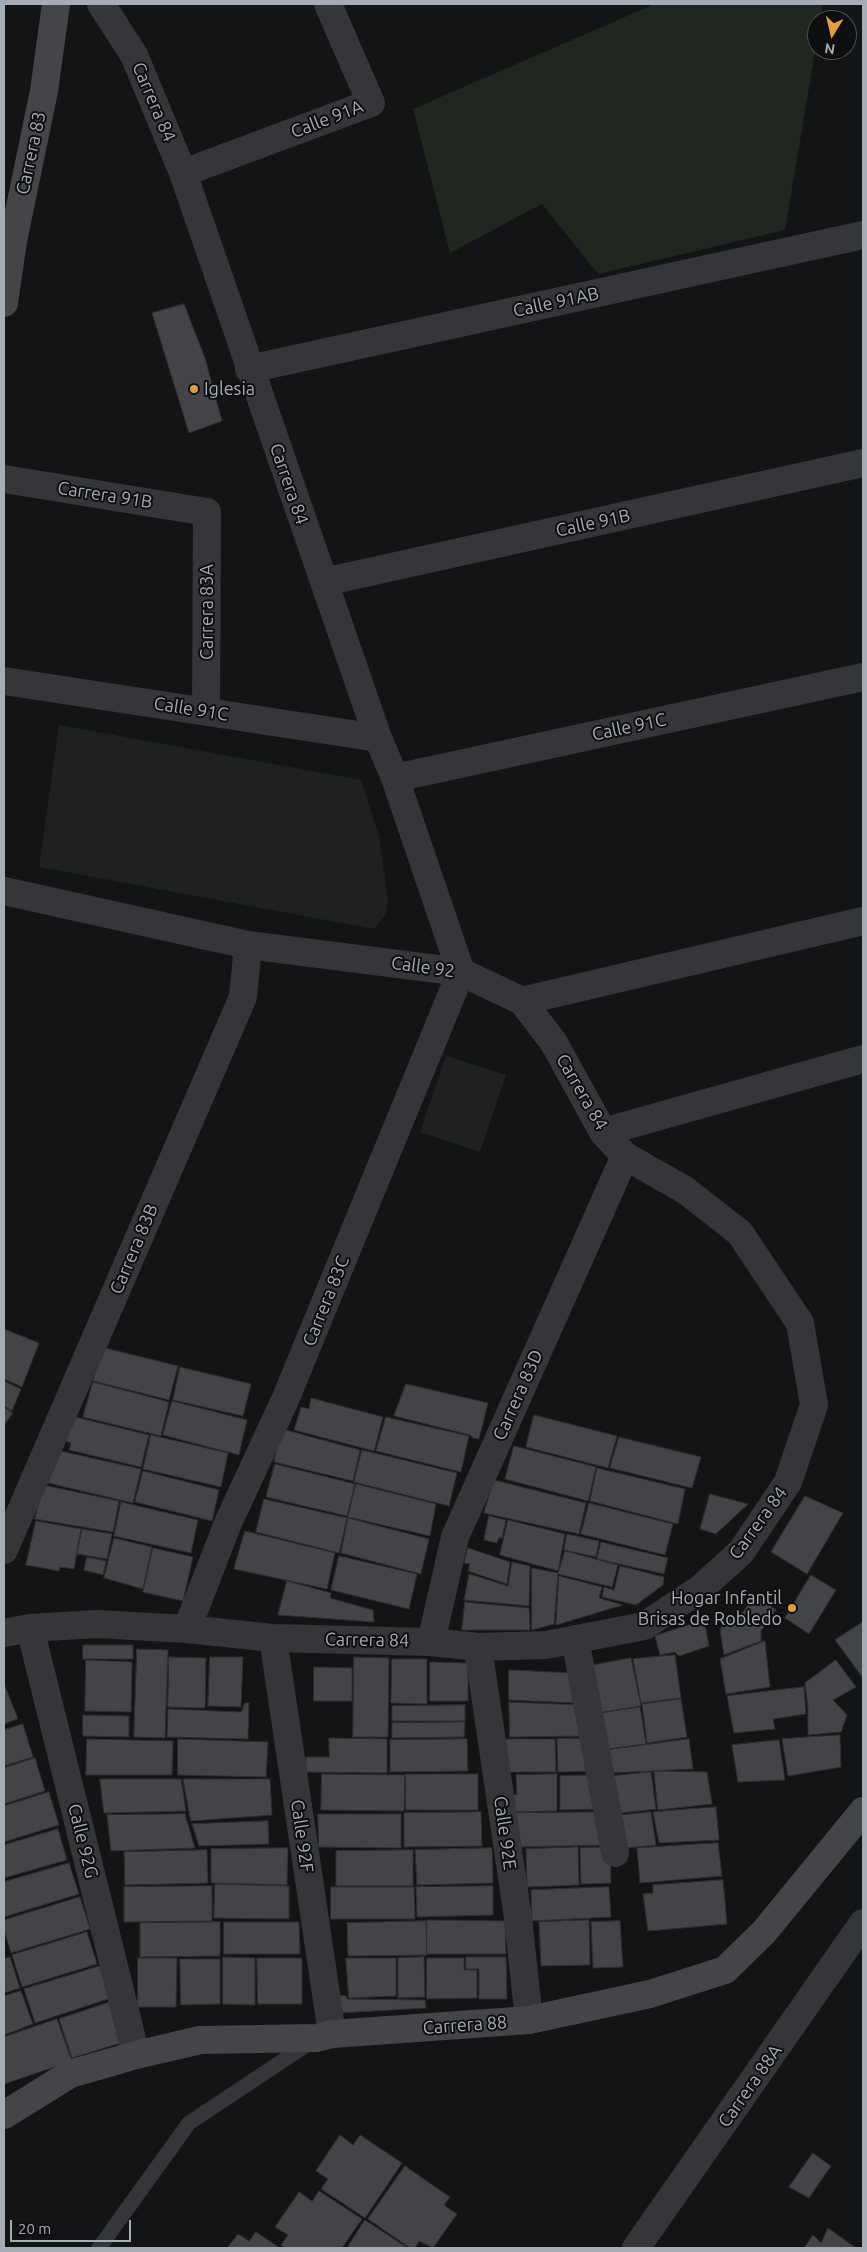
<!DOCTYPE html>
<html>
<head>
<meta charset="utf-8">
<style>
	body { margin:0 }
	#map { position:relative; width:867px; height:2252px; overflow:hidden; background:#131415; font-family:Ubuntu,sans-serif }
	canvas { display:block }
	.frame { position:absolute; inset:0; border:5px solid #a6acb4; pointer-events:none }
	.north { position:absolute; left:807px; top:10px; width:50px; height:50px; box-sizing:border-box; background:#0e0f10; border:1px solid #4b4e52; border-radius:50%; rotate:189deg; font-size:14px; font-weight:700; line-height:20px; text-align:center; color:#a6acb4 }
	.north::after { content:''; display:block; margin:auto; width:18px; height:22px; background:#e09d41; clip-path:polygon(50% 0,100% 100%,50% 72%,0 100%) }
	.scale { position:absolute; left:10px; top:2220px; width:121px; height:22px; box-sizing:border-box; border:2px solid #a6acb4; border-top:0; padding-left:6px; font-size:15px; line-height:18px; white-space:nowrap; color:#a6acb4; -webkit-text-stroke:4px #0e0f10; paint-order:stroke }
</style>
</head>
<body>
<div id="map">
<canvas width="867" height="2252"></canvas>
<div class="frame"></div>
<div class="north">N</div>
<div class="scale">20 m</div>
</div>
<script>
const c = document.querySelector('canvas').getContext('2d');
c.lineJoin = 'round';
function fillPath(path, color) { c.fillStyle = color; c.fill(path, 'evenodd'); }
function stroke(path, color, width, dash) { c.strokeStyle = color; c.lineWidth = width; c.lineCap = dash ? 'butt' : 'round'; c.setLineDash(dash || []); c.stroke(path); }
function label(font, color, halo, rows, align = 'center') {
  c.font = font + ' Ubuntu,sans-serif'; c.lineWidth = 4; c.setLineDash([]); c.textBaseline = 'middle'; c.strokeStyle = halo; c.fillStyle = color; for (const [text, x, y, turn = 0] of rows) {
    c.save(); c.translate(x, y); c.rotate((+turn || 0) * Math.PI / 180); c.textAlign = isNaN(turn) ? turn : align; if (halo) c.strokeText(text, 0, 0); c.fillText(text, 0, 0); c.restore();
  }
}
fillPath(new Path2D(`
	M59,725L361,780L379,836L388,900L385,915L374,929L39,867Z
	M446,1056L506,1075L480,1152L420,1132Z`), '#202022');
fillPath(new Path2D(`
	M650,4H823L820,20H817V40L785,230L598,274L542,204L450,253L413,109L650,6Z`), '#202720');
const building = new Path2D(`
	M184,304L205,358L222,421L189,433L152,313Z
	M4,1329L39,1343L22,1387L4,1379Z
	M101,1347L178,1366L169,1400L93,1381Z
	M180,1367L251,1384L243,1416L173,1400Z
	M4,1381L21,1389L12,1411L4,1406Z
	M93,1382L169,1402L161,1436L83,1417Z
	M406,1384L488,1403L479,1439L473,1438L470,1435L394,1416Z
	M311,1398L383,1417L374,1451L294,1430L301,1407L309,1409Z
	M172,1401L247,1420L239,1455L163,1435Z
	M4,1407L13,1413L4,1425Z
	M534,1415L617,1436L608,1468L526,1447Z
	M71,1416L149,1435L141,1467L69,1450L71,1443L65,1441Z
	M386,1417L469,1436L461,1472L376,1451Z
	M282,1429L360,1450L353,1481L274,1462Z
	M151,1435L228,1453L221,1487L143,1469Z
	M619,1437L701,1457L692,1488L610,1468Z
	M514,1446L596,1467L588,1501L505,1479Z
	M56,1450L141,1469L133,1503L48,1483Z
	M362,1450L457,1473L449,1506L354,1482Z
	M275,1464L355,1484L347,1516L266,1497Z
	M597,1468L685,1489L678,1524L590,1501Z
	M143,1471L219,1490L212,1521L135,1502Z
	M494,1480L586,1503L579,1534L484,1513Z
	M356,1484L436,1504L430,1536L348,1517Z
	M43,1485L119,1501L113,1532L35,1519Z
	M710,1494L748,1504L716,1534L700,1529Z
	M805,1496L843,1513L807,1574L771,1552Z
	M264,1499L347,1518L339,1553L256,1532Z
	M121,1502L198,1520L191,1553L114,1536Z
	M589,1503L673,1524L665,1555L581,1534Z
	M489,1516L506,1520L502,1538H499L497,1543L484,1540Z
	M348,1518L429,1539L421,1574L341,1553Z
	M508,1520L565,1534L558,1571L500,1555Z
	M36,1521L81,1529L74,1569L60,1567L59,1571L26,1565Z
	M82,1529L112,1534L107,1559L77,1554Z
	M245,1531L335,1553L327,1589L234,1569Z
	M567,1534L599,1541L596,1557L564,1550Z
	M114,1538L152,1547L143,1589L104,1578Z
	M601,1542L668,1558L664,1574L597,1559Z
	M153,1548L193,1557L183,1601L143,1592Z
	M468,1548L510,1562L507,1584L468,1571L470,1564L464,1563Z
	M565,1551L618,1565L612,1587L558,1574Z
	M339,1556L417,1574L409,1609L331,1590Z
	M87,1557L106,1561L103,1575L84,1570Z
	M512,1562L530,1566L529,1606L464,1600L469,1574L508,1586Z
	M620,1566L664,1577L663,1585L636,1605L602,1597L604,1587L614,1590Z
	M532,1568L558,1573L554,1624L532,1630Z
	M811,1575L836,1590L809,1634L785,1618Z
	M559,1576L602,1587L599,1598L623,1605L556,1625Z
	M287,1581L331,1593L330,1598L373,1610L374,1622L278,1615Z
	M756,1595L776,1610L761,1631V1641L724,1655L720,1630L723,1624L735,1616L738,1618Z
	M465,1602L529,1608L530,1630H462Z
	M704,1620L709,1646L679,1656L675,1652L660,1655L655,1636Z
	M863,1622V1678L835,1640Z
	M765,1641L770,1687L726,1694L720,1659Z
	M83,1645H133V1659H83Z
	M137,1649L168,1650L165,1738L134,1737Z
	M675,1655L681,1698L641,1703L633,1659Z
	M169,1657L206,1658L205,1708L168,1707Z
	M210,1657H243L241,1707L208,1706Z
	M354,1657L389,1658L388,1737H353Z
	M631,1658L641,1706L598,1713L589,1666Z
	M392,1659H427V1704L391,1703Z
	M86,1660L132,1662L131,1712L85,1711Z
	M836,1660L856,1687L833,1700L847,1715L841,1732L808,1735V1708L805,1683Z
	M430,1662L468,1663V1701H430Z
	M314,1667L352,1668V1701H314Z
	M509,1670L575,1673L577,1703L509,1700Z
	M4,1683L18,1719L4,1724Z
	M804,1687L806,1714L773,1719L775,1729L734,1733L727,1696Z
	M681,1699L687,1737L647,1743L642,1704Z
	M509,1702L580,1705L585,1736L510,1737Z
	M245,1703H249L248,1739L167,1737L168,1709L241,1712Z
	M465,1705V1721H392V1706Z
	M640,1707L646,1744L607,1749L601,1713Z
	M83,1715L129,1716V1737L83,1736Z
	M465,1722L464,1737L392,1738V1723Z
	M23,1724L33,1757L4,1766V1730Z
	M840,1735L841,1767L788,1776L782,1739Z
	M329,1738L387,1739V1773L305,1772L306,1757H329Z
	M593,1738L594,1771L558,1772L557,1739Z
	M87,1739L173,1741L172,1775H86Z
	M178,1739L268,1742L266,1777L178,1775Z
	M467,1739L468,1771L390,1772V1740Z
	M506,1739H555L556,1772H506Z
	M689,1739L693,1769L610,1773L607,1750Z
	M779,1740L785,1780L738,1782L732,1745Z
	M35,1758L45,1791L4,1804V1768Z
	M654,1771L707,1772L712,1804L658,1810Z
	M651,1772L656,1809L613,1814L611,1776Z
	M322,1774L405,1775L404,1811L321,1810Z
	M406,1774H478V1810H406Z
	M557,1774V1811L510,1812V1795H517L516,1775Z
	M597,1775L598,1809L560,1810V1776Z
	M100,1779H181L186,1811L104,1813Z
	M183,1779H270L272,1815L191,1821Z
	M49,1792L59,1825L4,1842V1806Z
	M716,1807L719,1840L659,1843L653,1812Z
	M481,1812L482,1846L404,1847V1813Z
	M602,1812V1845L516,1847V1813Z
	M651,1812L656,1845L617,1849L613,1816Z
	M185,1814L195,1848L111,1851L107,1815Z
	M318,1814H401V1848L319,1847Z
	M268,1821L269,1844L199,1846L192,1824Z
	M58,1829L67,1860L4,1878V1845Z
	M718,1843L722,1876L640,1883L637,1848Z
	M578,1847L579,1885L527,1887L526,1849Z
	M610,1847L611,1883L581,1884L580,1848Z
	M288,1848L287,1885L211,1883V1849Z
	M492,1848L493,1883L417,1885L415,1850Z
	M207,1850L208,1883L125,1885L124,1852Z
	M413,1850V1886H336V1851Z
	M69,1863L79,1894L4,1917V1882Z
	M723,1880L727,1924L648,1931L643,1894L653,1893V1885Z
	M215,1884L289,1886V1919L214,1918Z
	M212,1886V1921L124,1922V1887Z
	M493,1886V1915L417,1917L416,1887Z
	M331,1887H414L415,1919H331Z
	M609,1887L611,1917L532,1921L531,1890Z
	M80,1897L90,1929L11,1953L4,1930V1920Z
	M427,1920L505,1921L506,1954H427Z
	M589,1920L590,1965L541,1966L539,1922Z
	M426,1921L427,1955L348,1956L347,1923Z
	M620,1921L623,1967L593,1968L591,1922Z
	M220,1922V1956L140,1957V1923Z
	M224,1922H299L300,1954H224Z
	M87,1932L97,1964L22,1987L12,1955Z
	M10,1957L20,1988L4,1993V1959Z
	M223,1957L255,1958V2005L223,2004Z
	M424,1957L425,1997L398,1998V1958Z
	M466,1957H506L507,1999H479V1969H466Z
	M138,1958H177L176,2007H138Z
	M257,1958H302V2004H258Z
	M346,1958H396V1996L349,1998Z
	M427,1958H464V1970H477V1998L427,1999Z
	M180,1959H220V2004L181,2005Z
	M100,1966L111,1998L35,2023L24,1989Z
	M21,1991L33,2024L4,2035V1996Z
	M339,1995L346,1996L347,1999L425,2000L426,2008L340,2013Z
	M110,2002L124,2042L72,2058L59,2019Z
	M57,2019L72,2061L4,2084V2037Z
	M340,2135L353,2145L360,2135L402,2163L365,2218L321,2189L328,2179L316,2171Z
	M813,2153L831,2166L809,2198L789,2187Z
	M405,2166L450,2197L444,2205L457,2214L433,2248L419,2241L415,2248H410L368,2219Z
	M319,2191L362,2219L342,2248H285L281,2245L288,2235L275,2227L299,2192L312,2201Z
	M365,2220L408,2248H347Z
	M828,2228L856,2248H804L813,2235L821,2243Z
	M256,2232L280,2248H227L238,2234L249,2241Z`);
fillPath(building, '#434448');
stroke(building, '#2e2e31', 1);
stroke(new Path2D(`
	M99,2248L189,2123L311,2042`), '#35363a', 15);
stroke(new Path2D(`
	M101,4L134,55L183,173L378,738L395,778L461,972L285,1400L228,1523L187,1629
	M183,173L371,103L328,4
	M249,369L863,235
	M4,479L207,512L206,711
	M324,582L863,463
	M4,681L378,738
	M395,778L863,677
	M4,891L248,945L461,972L522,1001L863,921
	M603,1132L863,1059
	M4,1550L243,997L248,945
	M30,1628L136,2055
	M4,1633L30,1628L97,1624L187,1629L273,1638L431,1642L478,1647L546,1645L644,1626L700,1589L741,1552L788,1482L814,1405L800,1323L740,1233L685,1190L625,1156L603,1132L554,1043L522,1001
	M273,1638L332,2034
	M575,1639L615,1853
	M431,1642L455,1537L625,1156
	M478,1647L518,1918L529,2020
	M636,2248L863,1923`), '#35363a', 28);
stroke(new Path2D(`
	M4,303L13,241L44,91L56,4
	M4,2115L70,2074L136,2055L200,2040L317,2038L332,2034L529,2020L650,1994L725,1970L764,1932L863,1811`), '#434549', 28);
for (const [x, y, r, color] of [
	[194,389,5,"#e09d41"],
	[792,1608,5,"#e09d41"]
]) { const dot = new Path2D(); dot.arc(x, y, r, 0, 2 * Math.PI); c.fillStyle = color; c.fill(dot); stroke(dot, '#0e0f10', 2); }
label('18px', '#a6acb4', '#0e0f10', [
	["Carrera 84",154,102,67],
	["Calle 91A",327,119,-21],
	["Carrera 83",31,153,-78],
	["Calle 91AB",556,302,-12],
	["Carrera 84",289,484,71],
	["Carrera 91B",105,495,9],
	["Calle 91B",593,523,-12],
	["Carrera 83A",207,612,-90],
	["Calle 91C",191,709,9],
	["Calle 91C",629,727,-12],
	["Calle 92",423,967,8],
	["Carrera 84",582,1092,60],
	["Carrera 83B",134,1249,-67],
	["Carrera 83C",326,1301,-68],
	["Carrera 83D",518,1395,-66],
	["Carrera 84",758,1523,-54],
	["Carrera 84",367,1640,1],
	["Calle 92E",505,1833,82],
	["Calle 92F",302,1836,82],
	["Calle 92G",83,1841,76],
	["Carrera 88",465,2025,-4],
	["Carrera 88A",750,2086,-55]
]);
label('18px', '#a6acb4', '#0e0f10', [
	["Iglesia",204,389],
	["Hogar Infantil",782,1598,"right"],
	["Brisas de Robledo",782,1619,"right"]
], 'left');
</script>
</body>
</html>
